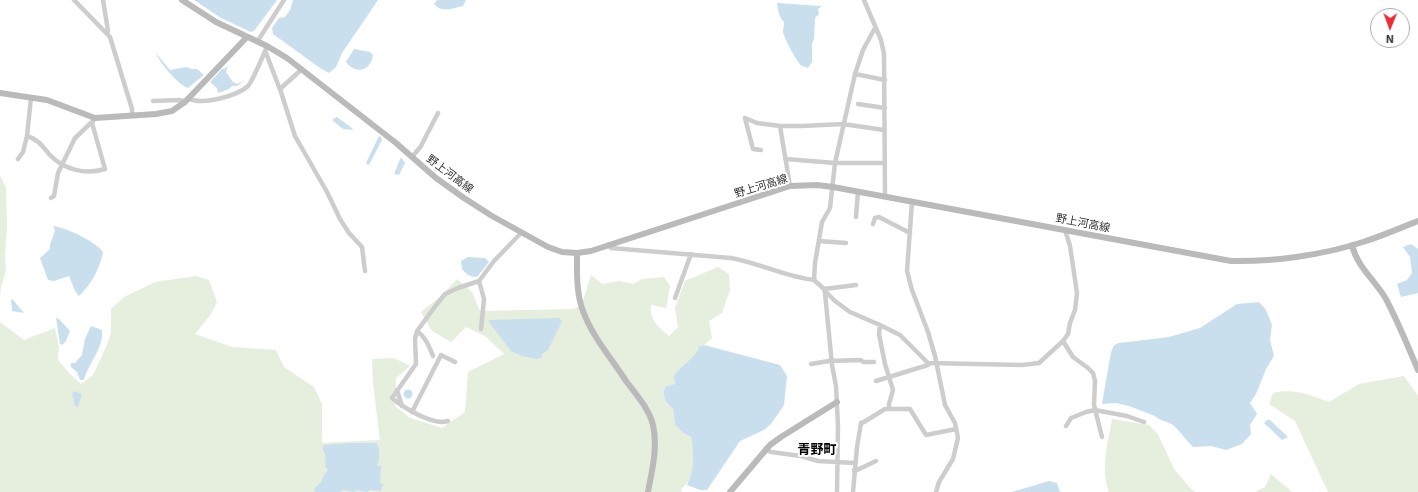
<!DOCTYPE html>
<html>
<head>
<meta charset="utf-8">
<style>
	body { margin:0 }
	#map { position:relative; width:1418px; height:492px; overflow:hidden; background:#fff; font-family:"Exo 2",sans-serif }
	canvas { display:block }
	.north { position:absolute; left:1370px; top:8px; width:40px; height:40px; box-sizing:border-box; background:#fff; border:1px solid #acacac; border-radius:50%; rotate:181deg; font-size:11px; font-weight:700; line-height:16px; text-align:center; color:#303030 }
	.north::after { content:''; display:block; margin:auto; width:14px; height:18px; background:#ef2b33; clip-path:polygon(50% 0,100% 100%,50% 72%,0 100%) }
</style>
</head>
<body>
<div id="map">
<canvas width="1418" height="492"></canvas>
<div class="north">N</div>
</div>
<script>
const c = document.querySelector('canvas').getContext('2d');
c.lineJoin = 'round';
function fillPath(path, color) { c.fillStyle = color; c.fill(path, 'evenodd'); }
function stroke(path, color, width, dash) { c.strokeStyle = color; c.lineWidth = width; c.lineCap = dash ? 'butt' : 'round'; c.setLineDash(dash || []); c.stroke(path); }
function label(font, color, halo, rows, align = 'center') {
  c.font = font + ' "Exo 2","Noto Sans JP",sans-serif'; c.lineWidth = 4; c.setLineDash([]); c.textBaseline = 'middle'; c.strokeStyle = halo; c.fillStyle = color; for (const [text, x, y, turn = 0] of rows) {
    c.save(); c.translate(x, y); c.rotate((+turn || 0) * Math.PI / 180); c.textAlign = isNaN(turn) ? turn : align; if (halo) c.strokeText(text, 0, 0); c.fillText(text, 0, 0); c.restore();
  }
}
fillPath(new Path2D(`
	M0,176L6,187L7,227L5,255L6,271L1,287L0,299Z
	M718,267L729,274L730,290L722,313L709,321L712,338L704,345L700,347C696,359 676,368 674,377C674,380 675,382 675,384L666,386L663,392L666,402L673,409L675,425L682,432L691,437C694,455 698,477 681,489L682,492H0V322L24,340L55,328L59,347L58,360L69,373L81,384L93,375L107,345L111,333V309L124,297L155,282L196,276L209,280L217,302L211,314L195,334L232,347L276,350L284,367L314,387L322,404V443L380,440L373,383L372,359L394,358L410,366L396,378L395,406L410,418L442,428L465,412L468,372L504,354L485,336L466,327L451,342L432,331L421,312L441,296L457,279L472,292L480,311L574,309L582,304L591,275L602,284L619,281L634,284L642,279L664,277L670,286L666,308L651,305C649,321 659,327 669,336L678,327L675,308L685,281Z
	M1404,376L1418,396V492H1328L1295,421L1269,404L1273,393C1294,388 1310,395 1329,402L1359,384Z
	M1112,419L1149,425L1158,434L1174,469L1190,488L1196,492H1109C1100,469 1108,443 1112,419Z
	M1271,474L1292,492H1255L1265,487Z`), '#e6eede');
fillPath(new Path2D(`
	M194,0H277L254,31L251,32L221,18Z
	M293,0H378L342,53L336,67L329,73L320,68L273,34L272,28L279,18L285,17L290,10Z
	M437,0H466L463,6C452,8 443,14 434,4Z
	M777,3L820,6L823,5L818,9L819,14L815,18L814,39L812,43V62L808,68C806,67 804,67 802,66C798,64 784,38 783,32C783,29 784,25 784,22C779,17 778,10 777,3Z
	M354,49L370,52L373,55C371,71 356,75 346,62Z
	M156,53L170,70L186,67L192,69H197L204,75L188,88C178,85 159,62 156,53Z
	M228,66L226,72L233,82L237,84L245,80L237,86H232L229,89L218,93L217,88L210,82L222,69H224Z
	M337,117L352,128L353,130L343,129L332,120Z
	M379,136L381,137L382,140L370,163L369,165L367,164L366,163Z
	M401,157L405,163L399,175L394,174Z
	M53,226C67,228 95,241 103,252C100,268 91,285 79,296L75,291L69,276L54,281L48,280L40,258L50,249V245L55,230Z
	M1411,244L1418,249V293L1401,297L1397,284L1407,280L1412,273L1410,257L1403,247Z
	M468,257L485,258L489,262L477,277C470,277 466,274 462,269L461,261Z
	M11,299L13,300L24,313L12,311Z
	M1259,302L1266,310L1272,325L1270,340L1274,356L1266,369L1256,394L1250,403L1257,414L1250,425L1251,434L1242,444L1226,450L1211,446L1193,447C1186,440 1180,431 1173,425C1167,421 1160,421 1155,416L1129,406L1116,403L1102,404L1111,352L1114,345L1119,343L1169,337L1200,328L1237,304Z
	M56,318L59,319L70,331L66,341L62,345L60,344Z
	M559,318L562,321L548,350L542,354V357L538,359L522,356L511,351L489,322V320Z
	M91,326L102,330C104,349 88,363 84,380H80L77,372L71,367V363H75L82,355L85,339Z
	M704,345L780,365L787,376L784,405L771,424L764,430L740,441L707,490H700L687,485C695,469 694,454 691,437L682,432L675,425L673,409L666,402L663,392L666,386L675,384C675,382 674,380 674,377C676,368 696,359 699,347Z
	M403.5 394a4.5 4.5 0 1 1 9 0a4.5 4.5 0 1 1-9 0Z
	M74,391L82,394L78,407L75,406L72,393Z
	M1267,420H1270L1288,437L1282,440L1264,423Z
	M351,443H377V446L379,447V459L377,466H381L380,483L383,484L381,491L370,490L367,492L357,490L354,492L344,490L339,492H315L314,489L321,482L324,475L328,470L325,466C326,461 326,452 322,448L324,445Z
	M1049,481L1057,483L1060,492H1012Z`), '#c9dfee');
stroke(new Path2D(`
	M74,0L110,37L132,109V115
	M103,0L108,31L107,33
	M864,0L881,40L884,54L885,196
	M257,42L284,0
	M265,52L266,53L279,87L280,89
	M302,69L280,89L295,136L327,192L340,219L349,233L362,247L365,271
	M855,74L885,80
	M188,98C201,106 237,96 248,86C252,82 264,54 267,46
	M153,101L179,100L185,101
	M858,104L885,108
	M745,118L757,123L780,126H802L843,124L884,130
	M745,118L753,149L761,150
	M780,126L790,186
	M27,136C38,139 43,147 50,155C64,170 86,175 105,169L92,123
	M412,157L421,146L438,113
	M18,159L23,152L27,136L31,98
	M786,159L835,163H885
	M51,198L54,196L58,173L75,138L93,121
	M912,202L907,271L912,290L928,332L935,356L945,405L955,423L958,438L953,459L939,482L936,492
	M856,217L858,192
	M873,224L875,218L879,217L910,233
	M819,241L846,243
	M608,245L611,248L731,258C759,263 786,277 814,280
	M479,281L484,299L481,329
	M824,289L856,285
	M825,293H827L835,301L850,312L880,325L900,335L928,363L1022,365L1039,363L1063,341L1068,334L1070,323L1075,310L1077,293L1070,246L1065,230
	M675,298L691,254
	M880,325L879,334L885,364L893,390L889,404V409
	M417,331C426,337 429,347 433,356
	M1063,341L1073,357L1088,368L1093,373L1095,381L1094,405L1102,437
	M811,364L829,361L861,360L863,362H874
	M876,381L928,365V363
	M397,390L402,406
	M412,412L441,355L455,362
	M448,421C433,426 404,408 392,398L416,364L415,339L417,331L437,304L445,294L458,288L479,281L494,261L522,232
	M1066,426L1071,418L1086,412L1095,410L1127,416L1144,422
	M765,449L771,452L801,456L818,461L855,463
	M854,470H857L876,461
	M837,492L838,426L836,386L832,365L825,293L824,289L814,280L815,263L822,222L830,208L835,163L855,74L863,50L875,28
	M853,492L857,447L861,423L864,422L885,409H910L926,435L956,429`), '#cdcdcd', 4.5);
stroke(new Path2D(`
	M182,0L216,22L267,46L287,58L396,143L436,178L464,198L492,216L548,247L562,252L577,253L591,251L790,186L817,185L833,187L1231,261C1273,262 1323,255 1363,242C1382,236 1400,228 1418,221
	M0,93L47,100L95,118L156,114L172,111L185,102L247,37
	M1352,245C1357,267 1375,280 1386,299C1398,322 1408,346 1418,370
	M577,253C577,271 576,293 583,311C592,336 611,358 626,381C636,394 649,409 653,425C658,448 652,470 648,492
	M730,492L770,445L781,437L837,402`), '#bababa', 6);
label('11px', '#303030', '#fff', [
	["野上河高線",450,174,37],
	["野上河高線",761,186,-17],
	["野上河高線",1083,223,11]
]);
label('bold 13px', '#000', '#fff', [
	["青野町",817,450]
]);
</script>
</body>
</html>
